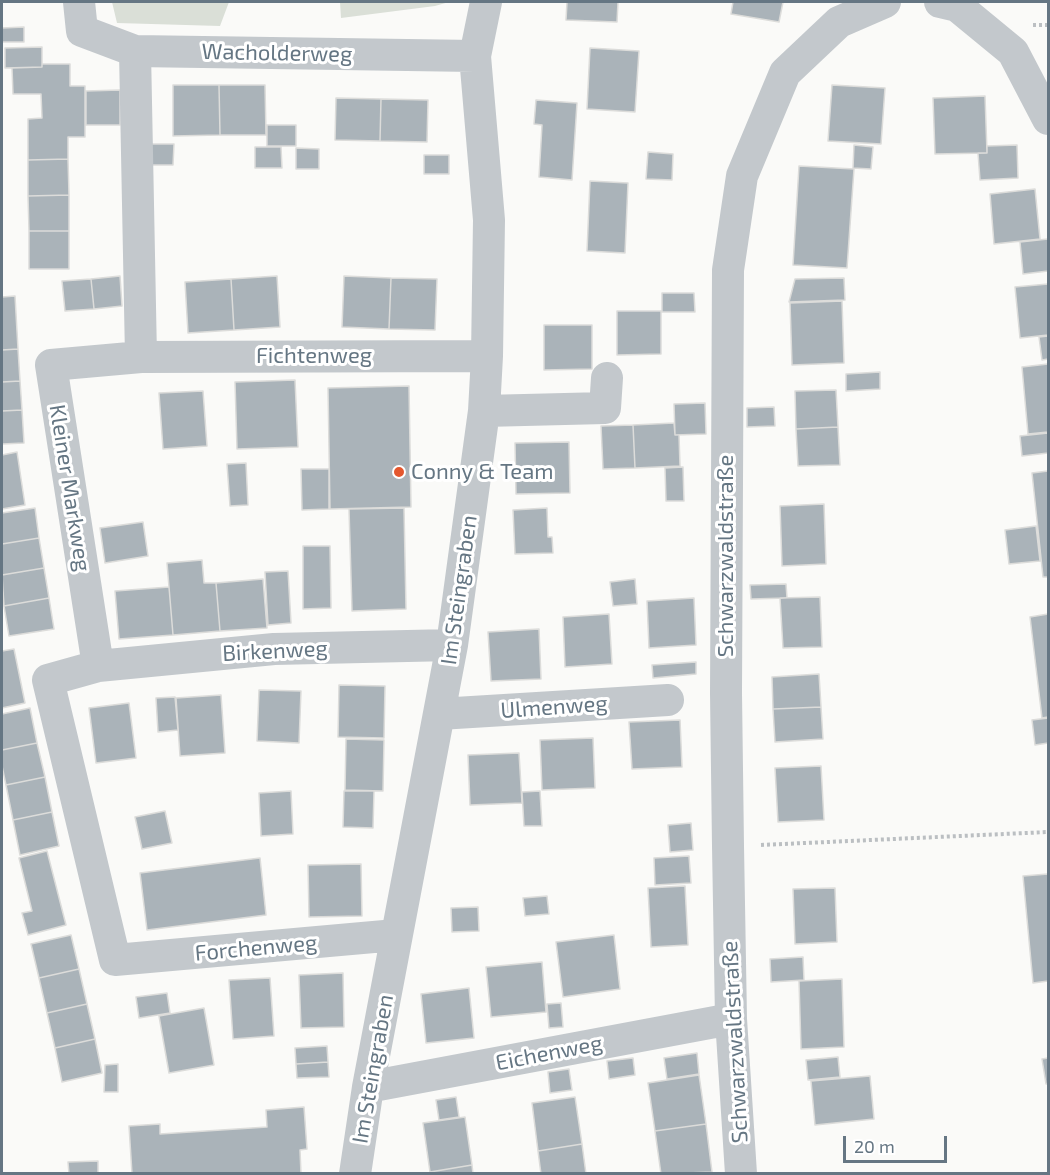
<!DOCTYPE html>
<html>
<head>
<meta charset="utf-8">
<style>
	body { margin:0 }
	#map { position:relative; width:1050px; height:1175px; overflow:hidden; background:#fafaf8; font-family:"Exo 2",sans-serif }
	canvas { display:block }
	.frame { position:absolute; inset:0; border:3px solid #657683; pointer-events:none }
	.scale { position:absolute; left:843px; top:1136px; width:104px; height:27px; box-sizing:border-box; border:3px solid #657683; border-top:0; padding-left:8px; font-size:18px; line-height:21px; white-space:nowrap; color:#657683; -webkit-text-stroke:4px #fff; paint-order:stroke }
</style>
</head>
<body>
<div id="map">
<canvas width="1050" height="1175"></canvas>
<div class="frame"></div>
<div class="scale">20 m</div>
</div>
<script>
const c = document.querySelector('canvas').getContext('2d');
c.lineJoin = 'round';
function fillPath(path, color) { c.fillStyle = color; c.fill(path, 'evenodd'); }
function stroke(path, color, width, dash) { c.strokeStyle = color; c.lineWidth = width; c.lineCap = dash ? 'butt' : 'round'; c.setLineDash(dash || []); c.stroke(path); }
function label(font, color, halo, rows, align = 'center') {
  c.font = font + ' "Exo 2",sans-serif'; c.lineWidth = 6; c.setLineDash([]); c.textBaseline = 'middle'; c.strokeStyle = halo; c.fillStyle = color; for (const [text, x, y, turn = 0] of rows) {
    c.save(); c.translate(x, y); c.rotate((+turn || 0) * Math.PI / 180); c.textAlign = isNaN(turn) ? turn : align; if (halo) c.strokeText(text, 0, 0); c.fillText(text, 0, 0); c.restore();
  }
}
fillPath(new Path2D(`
	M112,2H229L220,26L117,23Z
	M340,2H449L435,6L341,18Z`), '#dadfd7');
const building = new Path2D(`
	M567,2H618L617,22L566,20Z
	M733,2H783L779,22L731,14Z
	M24,27V42H2V28Z
	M42,47V67L5,68V48Z
	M590,48L639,51L635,112L587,109Z
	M42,64H70V86H85V137H68V159L28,160V119L42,118L41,94H13L12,68L42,67Z
	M173,85H219L220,135L173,136Z
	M219,85H265L266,135H220Z
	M832,85L885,88L881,144L828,141Z
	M120,90V125H86V91Z
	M985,96L987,153L935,154L933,98Z
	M336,98L381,99L380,141L335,140Z
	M381,99L428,100L427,142L380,141Z
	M536,100L577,103L572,180L539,177L542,125L534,124Z
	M267,125H296V146H267Z
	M148,144H174L173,165H147Z
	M854,145L873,147L871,169L853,168Z
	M1017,145L1018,178L980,180L978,153H987V146Z
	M255,147H281L282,168H255Z
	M296,148L319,149V169H296Z
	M648,152L673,154L672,180L646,179Z
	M424,155H449V174H424Z
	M68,159L69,195L28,196V160Z
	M799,166L854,169L847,268L793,265Z
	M590,181L628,183L625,253L587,251Z
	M1035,189L1040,239L994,244L990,194Z
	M69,195V231H29L28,196Z
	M29,231H69V269H29Z
	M1048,239V271L1023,274L1020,242Z
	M120,276L122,306L94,309L91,279Z
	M277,276L280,327L234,330L231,279Z
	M344,276L391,278L389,329L342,327Z
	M391,278L437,279L435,330L389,329Z
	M844,278L845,300L789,302L795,279Z
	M91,279L94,309L65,311L62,281Z
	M231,279L234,330L188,333L185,282Z
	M1048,284V335L1020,338L1015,287Z
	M662,293H694L695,312H662Z
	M15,296L18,349L2,350V297Z
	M842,301L844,363L792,365L790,303Z
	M617,311H661V354L617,355Z
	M544,325H592V369L544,370Z
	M1048,336V359L1042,360L1039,337Z
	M18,349L20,381L2,382V350Z
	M1048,364V432L1028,434L1022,367Z
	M880,372V389L846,391V374Z
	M295,380L298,447L237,449L235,382Z
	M20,381L22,410L2,411V382Z
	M409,386L411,507L330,509L328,388Z
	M836,390L838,427L796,429L795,391Z
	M203,391L207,446L163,449L159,393Z
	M705,403L706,434L675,435L674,404Z
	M774,407L775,426L747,427V408Z
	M22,410L24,443L2,444V411Z
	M674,423L675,435H679L680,466L635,468L633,425Z
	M633,425L635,468L603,469L601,426Z
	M838,427L840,465L798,466L796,429Z
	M1048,433V453L1022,456L1020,436Z
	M569,442L570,493L516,494L515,443Z
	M17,452L25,505L2,509V455Z
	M246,463L248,505L230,506L227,464Z
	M683,467L684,501H666L665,468Z
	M301,469H329V509L302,510Z
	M1048,471V577H1043L1032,473Z
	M824,504L826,564L782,566L780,506Z
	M35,508L39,538L2,544V513Z
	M404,508L406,609L352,611L349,509Z
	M547,508L548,537H552L553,553L515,554L513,510Z
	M143,522L148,556L105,563L100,528Z
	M1036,526L1040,561L1009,564L1005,530Z
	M39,538L44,568L2,575V544Z
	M303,546H330L331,608L303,609Z
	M202,560L204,583H216L220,631L173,635L167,563Z
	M44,568L49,598L4,606L2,575Z
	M288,571L291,623L268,625L265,572Z
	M263,579L267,628L220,631L216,583Z
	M635,579L637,604L613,606L610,582Z
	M786,584L787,598L751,599L750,585Z
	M169,587L173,635L119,639L115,591Z
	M820,597L822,647L783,648L780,598Z
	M49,598L54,629L9,636L4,606Z
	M694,598L696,645L649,648L647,601Z
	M609,614L612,664L565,667L563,617Z
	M1048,614V717L1042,718L1030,617Z
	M539,629L541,679L491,681L488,632Z
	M14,649L25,703L2,708V651Z
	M696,662V674L653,678L652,665Z
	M819,674L821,707L773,709L772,677Z
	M339,685L385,686L384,738L338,737Z
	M259,690L301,691L299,743L257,741Z
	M221,695L225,753L180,756L176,698Z
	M175,697L178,730L158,732L156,698Z
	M129,703L136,758L96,763L89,708Z
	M821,707L823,739L775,742L773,709Z
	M30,708L37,743L2,750V714Z
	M1048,718V743L1035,745L1032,720Z
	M680,720L682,767L632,769L629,722Z
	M593,738L595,788L542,790L540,740Z
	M346,739L384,740L383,791L345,790Z
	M37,743L45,777L6,785L2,766V750Z
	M519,753L522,803L470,805L468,755Z
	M821,766L824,820L778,822L775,768Z
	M45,777L52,812L13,820L6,785Z
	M291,791L293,834L261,836L259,793Z
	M344,791H374L373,828L343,827Z
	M540,791L542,826H524L522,792Z
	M165,811L172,843L142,849L135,817Z
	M52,812L59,846L20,855L13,820Z
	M691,823L693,850L670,852L668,825Z
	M47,851L66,925L28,935L22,913L32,911L19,858Z
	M689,856L691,883L655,885L654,858Z
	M260,858L266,915L147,930L140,873Z
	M361,864L362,916L309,917L308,865Z
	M1048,874V981L1033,983L1023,876Z
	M685,886L688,945L651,947L648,888Z
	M835,888L837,942L795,944L793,889Z
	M547,896L549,914L525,916L523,898Z
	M478,907L479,931L452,932L451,908Z
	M71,935L79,969L39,978L31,944Z
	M614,935L620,989L563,997L556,942Z
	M803,957L804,980L771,982L770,959Z
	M542,962L546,1012L491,1017L486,967Z
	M79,969L87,1004L47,1013L39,978Z
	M343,973L344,1027L301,1028L299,975Z
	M270,978L274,1036L233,1039L229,980Z
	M842,979L844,1047L801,1049L799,981Z
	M469,988L474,1038L426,1043L421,994Z
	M167,993L170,1013L139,1018L136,997Z
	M561,1003L563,1027L549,1028L547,1004Z
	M87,1004L95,1039L55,1048L47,1013Z
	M204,1008L214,1065L169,1073L159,1016Z
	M95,1039L102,1073L62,1082L55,1048Z
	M327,1046L328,1062L296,1064L295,1048Z
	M697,1053L699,1074L667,1079L664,1058Z
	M838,1057L840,1077L808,1080L806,1060Z
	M633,1058L635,1075L609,1079L607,1061Z
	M1048,1058V1084H1046L1042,1059Z
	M328,1062L329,1077L297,1078L296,1064Z
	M118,1064V1092H104L105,1065Z
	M569,1069L572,1090L550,1093L548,1072Z
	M699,1075L706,1124L655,1131L648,1083Z
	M870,1076L874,1119L815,1125L811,1081Z
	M456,1097L459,1117L439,1120L436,1100Z
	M575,1097L582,1144L538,1151L532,1103Z
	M304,1107L307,1149L300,1150L301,1174H132L129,1126L160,1124V1134L267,1127L266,1110Z
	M465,1117L472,1165L430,1172L423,1123Z
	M706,1124L712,1172L661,1174L655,1131Z
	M582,1144L586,1174H541L538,1151Z
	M98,1161V1174H69L68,1162Z
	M472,1165L473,1174H430V1172Z`);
fillPath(building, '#aab3b9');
stroke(building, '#dcdcda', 1.5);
stroke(new Path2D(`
	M1033,25H1048
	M761,845L1048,832`), '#bbbfc2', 4, [3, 3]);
stroke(new Path2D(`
	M79,2L82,31L135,51L475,56
	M940,2L957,6L1013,52L1048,119
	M135,51L141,357L51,365L98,666L48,680L115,960L396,935
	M141,357L487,356
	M484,411L605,408L607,378
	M98,666L274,649L452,645
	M439,714L668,700
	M368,1087L731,1019
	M355,1174L368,1087L452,645L484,411L487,356L489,220L475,56L486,2
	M741,1174L731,1019L728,846L726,693L728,270L742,176L785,73L839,22L885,2`), '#c3c8cc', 32);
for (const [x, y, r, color] of [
	[399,472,6,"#e4572e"]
]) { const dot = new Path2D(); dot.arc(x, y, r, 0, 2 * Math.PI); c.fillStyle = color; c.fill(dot); stroke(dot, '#fff', 2); }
label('22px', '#657683', '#fff', [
	["Wacholderweg",277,53,1],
	["Fichtenweg",314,356],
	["Kleiner Markweg",70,488,81],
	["Schwarzwaldstraße",726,556,-90],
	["Im Steingraben",459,590,-82],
	["Birkenweg",275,651,-3],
	["Ulmenweg",554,707,-4],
	["Forchenweg",256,948,-5],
	["Schwarzwaldstraße",735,1042,-93],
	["Eichenweg",549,1053,-11],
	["Im Steingraben",373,1069,-80]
]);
label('22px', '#657683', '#fff', [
	["Conny & Team",411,472]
], 'left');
</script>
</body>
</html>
